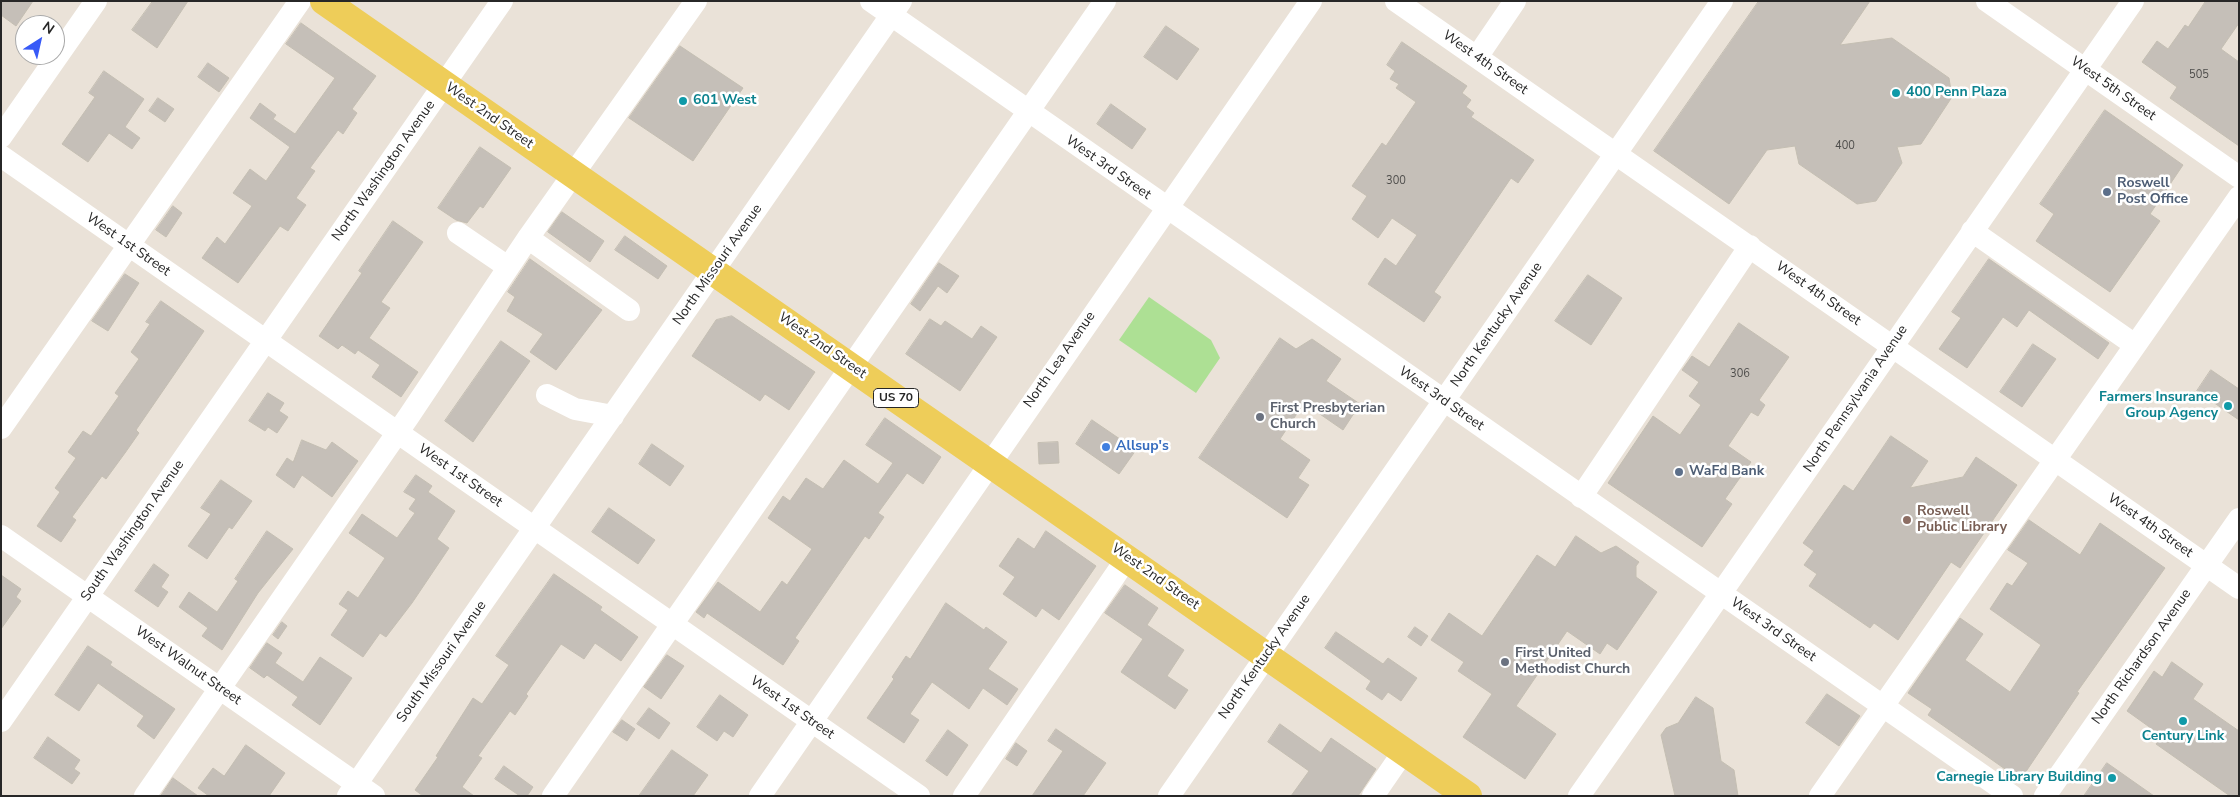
<!DOCTYPE html>
<html>
<head>
<meta charset="utf-8">
<style>
	body { margin:0 }
	#map { position:relative; width:2240px; height:797px; overflow:hidden; background:#eae2d8; font-family:"Nunito Sans",sans-serif }
	canvas { display:block }
	.frame { position:absolute; inset:0; border:2px solid #272727; pointer-events:none }
	.north { position:absolute; left:15px; top:15px; width:50px; height:50px; box-sizing:border-box; background:#fff; border:1px solid #a9a9a9; border-radius:50%; rotate:35deg; font-size:14px; font-weight:700; line-height:20px; text-align:center; color:#272727 }
	.north::after { content:''; display:block; margin:auto; width:18px; height:22px; background:#385af7; clip-path:polygon(50% 0,100% 100%,50% 72%,0 100%) }
</style>
</head>
<body>
<div id="map">
<canvas width="2240" height="797"></canvas>
<div class="frame"></div>
<div class="north">N</div>
</div>
<script>
const c = document.querySelector('canvas').getContext('2d');
c.lineJoin = 'round';
function fillPath(path, color) { c.fillStyle = color; c.fill(path, 'evenodd'); }
function stroke(path, color, width, dash) { c.strokeStyle = color; c.lineWidth = width; c.lineCap = dash ? 'butt' : 'round'; c.setLineDash(dash || []); c.stroke(path); }
function label(font, color, halo, rows, align = 'center') {
  c.font = font + ' "Nunito Sans",sans-serif'; c.lineWidth = 5; c.setLineDash([]); c.textBaseline = 'middle'; c.strokeStyle = halo; c.fillStyle = color; for (const [text, x, y, turn = 0] of rows) {
    c.save(); c.translate(x, y); c.rotate((+turn || 0) * Math.PI / 180); c.textAlign = isNaN(turn) ? turn : align; if (halo) c.strokeText(text, 0, 0); c.fillText(text, 0, 0); c.restore();
  }
}
fillPath(new Path2D(`
	M1149,297L1211,340L1220,358L1196,393L1119,340Z`), '#ade094');
const building = new Path2D(`
	M1,1H33L16,26L1,15Z
	M153,1H188L157,48L132,30Z
	M1759,1H1870L1840,45L1892,38L1949,78L1952,97L1921,144L1897,147L1902,163L1876,201L1857,204L1799,164L1795,146L1767,150L1729,204L1654,151Z
	M2206,1H2239V23L2221,49L2239,62V146L2170,98L2177,87L2142,62L2157,41L2168,49L2185,25L2188,27Z
	M301,23L376,76L352,109L357,113L343,134L338,130L310,168L315,171L296,198L306,205L288,231L280,226L238,283L202,258L217,237L225,244L252,206L233,193L250,169L266,181L290,147L250,118L260,103L276,115L273,119L295,134L335,78L286,44Z
	M1166,26L1199,49L1177,80L1144,57Z
	M1402,42L1467,86L1462,93L1471,100L1466,107L1474,113L1471,117L1534,160L1518,183L1511,178L1434,292L1441,297L1424,322L1368,284L1385,258L1396,266L1417,235L1392,218L1378,238L1352,219L1367,196L1352,186L1382,143L1386,146L1416,102L1396,88L1399,84L1390,79L1395,71L1387,65Z
	M680,46L743,88L693,161L629,118Z
	M208,63L229,78L219,92L198,77Z
	M104,71L144,99L125,127L140,138L132,149L109,133L88,162L62,144L95,97L89,93Z
	M158,98L174,109L165,122L149,111Z
	M1111,104L1146,129L1132,149L1097,124Z
	M2105,110L2183,165L2150,214L2160,221L2110,292L2036,241L2054,214L2040,204Z
	M480,147L511,168L483,208L480,206L467,223L456,220L438,208Z
	M173,206L182,213L166,237L156,230Z
	M562,212L604,241L590,262L548,232Z
	M393,221L423,242L381,302L390,308L369,338L418,372L401,397L372,377L380,365L358,350L355,354L342,345L338,349L319,336L362,273L359,271Z
	M625,236L667,266L658,279L615,250Z
	M530,259L602,310L556,370L530,352L543,334L507,311L515,297L508,292Z
	M1989,259L2109,343L2098,359L2029,310L2017,327L2003,317L1967,368L1939,349L1961,318L1952,312Z
	M939,263L959,276L947,293L938,286L920,311L911,304Z
	M125,274L139,283L108,331L92,321Z
	M1588,275L1622,298L1591,345L1555,321Z
	M161,301L204,331L136,430L139,433L125,453L106,479L102,476L72,517L76,520L61,542L37,526L60,492L55,488L76,458L68,452L83,431L91,436L119,396L115,393L139,359L131,352L150,324L146,322Z
	M732,316L815,372L789,410L765,394L760,401L692,356L716,320Z
	M930,319L941,326L945,321L972,339L981,326L997,337L960,391L906,354Z
	M1739,323L1789,357L1759,400L1765,405L1758,416L1751,412L1728,446L1751,462L1725,499L1732,504L1702,547L1608,483L1653,416L1680,435L1701,405L1689,396L1699,382L1682,370L1692,356L1709,367Z
	M1280,338L1296,349L1312,339L1341,359L1326,381L1360,404L1343,430L1304,403L1280,439L1310,460L1298,478L1309,485L1287,518L1199,458Z
	M501,341L530,361L473,442L445,421Z
	M2033,344L2056,359L2022,407L2000,392Z
	M2211,370L2239,389V420L2197,391Z
	M268,393L284,403L279,411L288,417L277,433L268,427L265,431L249,421Z
	M885,418L941,457L923,484L907,473L878,513L884,517L869,539L865,536L839,574L795,638L799,641L783,665L707,613L704,618L696,612L718,582L760,612L782,581L787,585L812,549L768,518L783,496L790,501L806,478L823,489L844,460L878,484L893,463L866,445Z
	M1092,420L1136,450L1119,474L1076,444Z
	M1891,436L1928,461L1910,488L1963,477L1976,457L2017,485L1960,568L1951,562L1898,640L1874,623L1870,628L1809,586L1817,574L1804,565L1814,551L1803,543L1844,485L1853,491Z
	M302,440L326,450L332,442L358,461L332,497L302,475L294,488L276,475L287,458L293,462Z
	M1058,442L1059,463L1039,464L1038,443Z
	M652,444L684,466L670,486L639,464Z
	M416,475L432,486L428,492L455,511L437,539L449,548L412,603L386,637L380,633L363,657L331,635L348,610L339,604L348,591L358,598L385,558L349,533L362,514L397,538L415,513L409,509L416,499L404,492Z
	M221,480L252,501L232,529L229,527L207,559L188,546L211,514L201,508Z
	M609,508L655,540L638,564L592,532Z
	M2029,520L2080,555L2100,523L2165,568L2077,692L2079,693L2025,773L2015,776L1928,715L1932,709L1908,693L1960,618L1983,634L1965,660L2010,692L2041,645L1990,609L2007,583L2012,586L2028,563L2008,550Z
	M267,531L293,549L258,593L222,650L202,636L208,628L179,607L189,592L217,612L238,581L235,579Z
	M1046,531L1096,566L1059,620L1042,608L1036,617L1003,594L1015,577L999,566L1018,538L1034,549Z
	M1576,536L1601,553L1616,546L1639,562L1636,566V577L1657,592L1617,650L1607,643L1600,654L1567,631L1516,706L1556,734L1525,779L1463,737L1492,694L1458,671L1464,662L1431,640L1449,613L1482,636L1537,555L1555,567Z
	M154,564L169,575L161,587L168,592L158,607L135,591Z
	M554,574L602,607L600,610L638,637L621,661L595,643L584,659L561,644L526,694L528,696L515,715L510,711L478,756L482,758L462,787L474,796H423L415,790L438,757L436,756L473,698L482,704L509,665L496,656Z
	M1,575L21,589L16,597L21,601L1,629Z
	M1125,585L1158,608L1147,625L1184,650L1167,676L1188,690L1175,709L1121,672L1143,639L1105,613Z
	M946,603L984,630L986,627L1007,642L988,669L1018,689L1007,705L983,688L969,709L932,682L910,714L919,720L904,743L867,718L894,679L892,677L906,656L910,659Z
	M282,622L287,626L278,639L273,635Z
	M1415,627L1428,636L1421,646L1408,637Z
	M1336,632L1383,664L1388,658L1417,678L1401,701L1388,692L1382,700L1366,689L1371,681L1325,648Z
	M267,643L282,653L275,663L303,682L320,657L352,678L320,725L292,705L298,697L267,675L264,678L250,668Z
	M88,646L112,662L110,665L175,709L154,739L137,726L144,716L98,683L79,711L55,695Z
	M667,655L684,666L661,699L644,687Z
	M2172,662L2203,684L2193,699L2239,731V796H2230L2156,744L2162,736L2127,711L2154,671L2162,677Z
	M1827,694L1860,716L1839,746L1806,723Z
	M720,695L748,715L733,737L724,731L717,741L697,727Z
	M1696,697L1713,708L1721,761L1734,770L1738,796H1675L1661,735L1666,728L1678,723Z
	M649,708L670,723L659,739L637,724Z
	M622,720L635,729L627,741L613,732Z
	M1280,724L1321,753L1331,738L1376,769L1358,796H1291L1309,771L1268,742Z
	M1056,729L1106,763L1083,796H1032L1063,751L1048,741Z
	M948,730L968,745L947,776L926,761Z
	M48,737L80,760L74,769L80,773L72,784L34,758Z
	M1016,743L1027,751L1017,766L1006,759Z
	M246,745L285,773L269,796H209L198,788L213,768L224,776Z
	M672,750L708,775L693,796H639Z
	M2107,763L2154,796H2084Z
	M504,766L533,787L527,796H520L495,779Z
	M173,778L198,796H161Z`);
fillPath(building, '#c5bfb8');
stroke(building, '#c4beb2', 1);
stroke(new Path2D(`
	M871,1L2012,796
	M1396,1L2239,588
	M1987,1L2239,177
	M1477,57L1515,1
	M1,137L96,1
	M1,156L919,796
	M1972,231L2135,345
	M458,233L508,267
	M528,238L629,310
	M547,395L575,409L613,416
	M1,428L300,1
	M1581,497L1750,246
	M1,536L374,796
	M1,721L502,1
	M145,796L409,416L528,238L696,1
	M348,796L901,1
	M553,796L1105,1
	M760,796L1311,1
	M964,796L1127,558
	M1169,796L1722,1
	M1373,796L1404,751
	M1579,796C1765,532 1948,266 2133,1
	M1820,796L2239,197
	M2045,796L2239,519`), '#fff', 22);
stroke(new Path2D(`
	M324,1L1468,796`), '#eecd59', 28);
for (const [x, y, r, color] of [
	[1896,93,5,"#0f9aa8"],
	[683,101,5,"#0f9aa8"],
	[2107,192,5,"#5c6f8a"],
	[2228,406,5,"#0f9aa8"],
	[1260,417,5,"#6b7280"],
	[1106,447,5,"#3f7fe0"],
	[1679,472,5,"#5c6f8a"],
	[1907,520,5,"#8d6e63"],
	[1505,662,5,"#6b7280"],
	[2183,721,5,"#0f9aa8"],
	[2112,778,5,"#0f9aa8"]
]) { const dot = new Path2D(); dot.arc(x, y, r, 0, 2 * Math.PI); c.fillStyle = color; c.fill(dot); stroke(dot, '#fff', 2); }
label('11px', '#4e4d4b', null, [
	["505",2199,75],
	["400",1845,146],
	["300",1396,181],
	["306",1740,374]
]);
for (const [x, y, w] of [
	[896,398,45]
]) { const box = new Path2D(); box.roundRect(x - w / 2, y - 9.5, w, 19, 4); c.fillStyle = '#fff'; c.fill(box); stroke(box, '#272727', 1); }
label('bold 12px', '#272727', null, [
	["US 70",896,398]
]);
label('14px', '#272727', '#fff', [
	["West 4th Street",1485,63,35],
	["West 5th Street",2113,89,35],
	["West 2nd Street",489,116,35],
	["West 3rd Street",1108,168,35],
	["North Washington Avenue",384,171,-55],
	["West 1st Street",128,245,35],
	["North Missouri Avenue",718,265,-55],
	["West 4th Street",1818,294,35],
	["North Kentucky Avenue",1497,325,-55],
	["West 2nd Street",822,346,35],
	["North Lea Avenue",1060,360,-55],
	["West 3rd Street",1441,399,35],
	["North Pennsylvania Avenue",1856,399,-56],
	["West 1st Street",460,476,35],
	["West 4th Street",2150,526,35],
	["South Washington Avenue",133,531,-55],
	["West 2nd Street",1155,577,35],
	["West 3rd Street",1773,630,35],
	["North Kentucky Avenue",1265,657,-55],
	["North Richardson Avenue",2142,657,-55],
	["South Missouri Avenue",442,662,-55],
	["West Walnut Street",188,666,35],
	["West 1st Street",792,708,35]
]);
label('bold 14px', '#0d838f', '#fff', [
	["400 Penn Plaza",1906,93],
	["601 West",693,101],
	["Farmers Insurance",2218,398,"right"],
	["Group Agency",2218,414,"right"],
	["Century Link",2183,737,"center"],
	["Carnegie Library Building",2102,778,"right"]
], 'left');
label('bold 14px', '#4e5e75', '#fff', [
	["Roswell",2117,184],
	["Post Office",2117,200],
	["WaFd Bank",1689,472]
], 'left');
label('bold 14px', '#5b616d', '#fff', [
	["First Presbyterian",1270,409],
	["Church",1270,425],
	["First United",1515,654],
	["Methodist Church",1515,670]
], 'left');
label('bold 14px', '#366cbe', '#fff', [
	["Allsup's",1116,447]
], 'left');
label('bold 14px', '#785e54', '#fff', [
	["Roswell",1917,512],
	["Public Library",1917,528]
], 'left');
</script>
</body>
</html>
